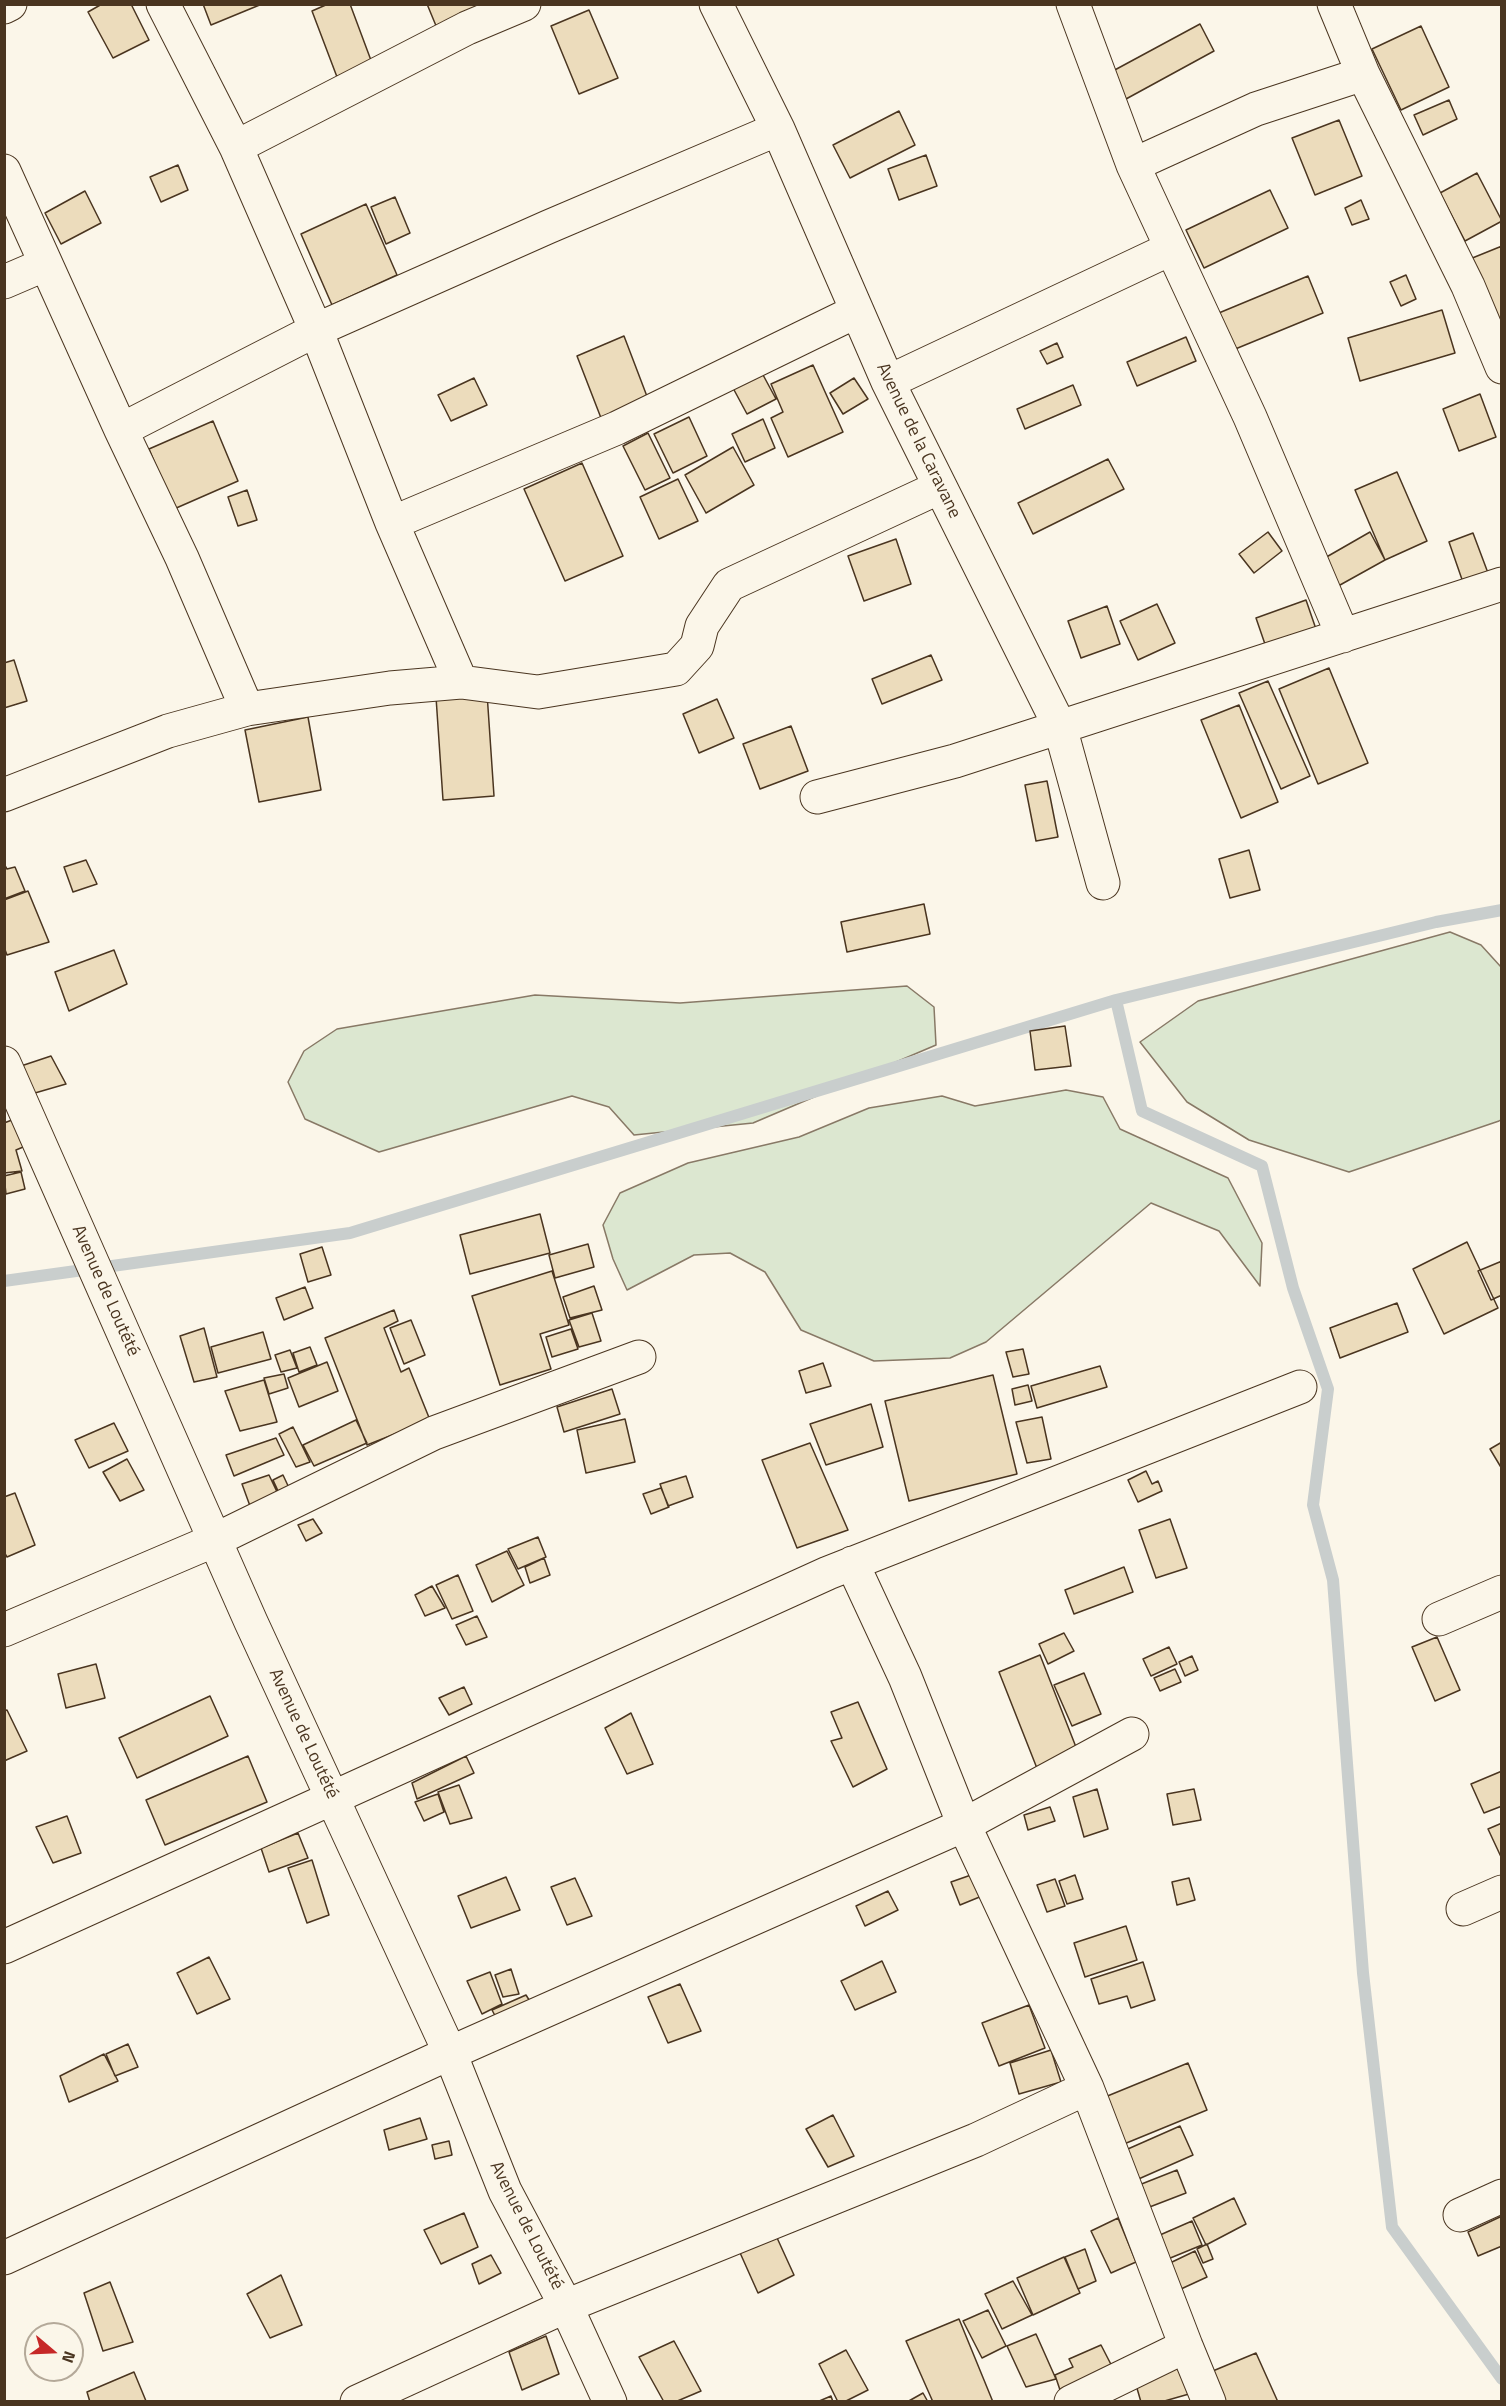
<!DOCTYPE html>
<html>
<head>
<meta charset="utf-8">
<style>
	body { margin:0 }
	#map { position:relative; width:1506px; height:2406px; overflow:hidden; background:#fbf6e9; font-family:"Titillium Web",sans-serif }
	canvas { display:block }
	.frame { position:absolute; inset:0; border:6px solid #4a3520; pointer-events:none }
	.north { position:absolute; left:24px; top:2322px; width:60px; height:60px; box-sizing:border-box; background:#fbf6e9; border:2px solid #b4a999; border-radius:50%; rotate:109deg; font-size:16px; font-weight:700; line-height:24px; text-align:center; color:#4a3520 }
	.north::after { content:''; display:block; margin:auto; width:21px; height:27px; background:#c62828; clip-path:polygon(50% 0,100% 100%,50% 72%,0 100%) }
</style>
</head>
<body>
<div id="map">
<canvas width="1506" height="2406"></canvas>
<div class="frame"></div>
<div class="north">N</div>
</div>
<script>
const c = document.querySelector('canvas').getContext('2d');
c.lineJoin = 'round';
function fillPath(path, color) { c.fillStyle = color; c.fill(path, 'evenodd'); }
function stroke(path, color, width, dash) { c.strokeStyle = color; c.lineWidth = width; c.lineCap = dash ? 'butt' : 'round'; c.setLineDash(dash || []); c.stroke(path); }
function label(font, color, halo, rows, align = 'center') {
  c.font = font + ' "Titillium Web",sans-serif'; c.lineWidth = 4.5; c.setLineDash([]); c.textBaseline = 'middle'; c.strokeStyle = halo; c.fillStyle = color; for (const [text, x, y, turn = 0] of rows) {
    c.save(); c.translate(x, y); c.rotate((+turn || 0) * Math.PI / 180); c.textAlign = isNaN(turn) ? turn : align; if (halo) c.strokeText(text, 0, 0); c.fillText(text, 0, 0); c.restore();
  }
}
const green = new Path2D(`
	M1450,932L1481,945L1501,967L1502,1119L1499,1121L1349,1172L1249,1140L1187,1102L1140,1042L1198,1001Z
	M907,986L934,1007L936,1045L753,1123L634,1135L609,1107L572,1096L379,1152L305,1119L288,1082L304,1051L337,1029L535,995L680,1003Z
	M1066,1090L1103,1097L1120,1129L1228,1178L1262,1243L1260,1286L1219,1231L1151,1203L986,1342L950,1358L874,1361L801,1330L765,1272L730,1253L694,1255L627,1290L613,1259L603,1225L620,1193L688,1163L799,1137L869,1108L942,1096L975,1106Z`);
fillPath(green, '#dce7d0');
stroke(green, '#887966', 1.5);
stroke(new Path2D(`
	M1116,1000L1142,1111L1262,1166L1293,1288L1328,1389L1313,1505L1333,1580L1363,1973L1392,2227L1502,2379
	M4,1281L350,1233L1116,1000L1436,922L1502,910`), '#c9cecd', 12);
const building = new Path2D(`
	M102,4H131L149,40L113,58L88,12Z
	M203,4H262L211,25Z
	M328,4H350L372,63L337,77L312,11Z
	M427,4H505L439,33Z
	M589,10L618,78L579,94L551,26Z
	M1200,24L1214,51L1126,99L1111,72Z
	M1421,26L1449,87L1401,110L1372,49Z
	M1449,100L1457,119L1423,135L1414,115Z
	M899,111L915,145L850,178L833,145Z
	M1339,120L1362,176L1315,195L1292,138Z
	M926,155L937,186L899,200L888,169Z
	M178,165L188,190L161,202L150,177Z
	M1477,173L1502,221L1465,241L1440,193Z
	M1270,190L1288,228L1204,268L1186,230Z
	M85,191L101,223L61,244L45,213Z
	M395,197L410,233L386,244L371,207Z
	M1361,200L1369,219L1352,225L1345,208Z
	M366,204L397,275L332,305L301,234Z
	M1502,246V319L1486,325L1460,263Z
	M1406,275L1416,299L1401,306L1390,282Z
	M1308,276L1323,313L1228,352L1214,315Z
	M1442,310L1455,353L1360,381L1348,338Z
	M624,336L648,399L601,418L577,356Z
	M1186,337L1196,361L1137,386L1127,362Z
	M1057,343L1063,357L1047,364L1040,351Z
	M813,365L843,432L788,457L771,418L783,412L771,384Z
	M762,373L776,399L747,414L733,388Z
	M474,378L487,405L451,421L438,395Z
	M854,378L868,399L843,414L830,393Z
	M1073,385L1081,405L1025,429L1017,409Z
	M1480,394L1496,437L1459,451L1443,409Z
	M689,417L707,456L673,473L654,434Z
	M763,419L775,448L745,462L732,434Z
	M213,421L238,481L174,509L149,449Z
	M648,433L670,478L645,490L623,446Z
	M733,447L754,485L706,513L685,475Z
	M1108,459L1124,489L1033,534L1018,503Z
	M582,463L623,556L565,581L524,489Z
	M1397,472L1427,541L1385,560L1355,490Z
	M678,479L698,521L659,539L640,497Z
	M247,490L257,520L238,526L228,497Z
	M1268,532L1282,551L1254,573L1239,554Z
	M1370,532L1385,560L1331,590L1316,563Z
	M1473,533L1491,581L1466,591L1449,542Z
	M896,539L911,584L864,601L848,556Z
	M1306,600L1317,632L1267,650L1256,618Z
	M1157,604L1175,643L1138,660L1120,621Z
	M1107,606L1120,644L1081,658L1068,621Z
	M931,655L942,680L882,704L872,679Z
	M14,660L27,701L4,708V663Z
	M1329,668L1368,763L1318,784L1279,689Z
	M1268,681L1310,776L1281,789L1239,693Z
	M487,693L494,796L443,800L436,697Z
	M717,699L734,738L699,753L683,714Z
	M1239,705L1278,802L1241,818L1201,720Z
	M308,717L321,790L259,802L245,730Z
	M791,726L808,771L760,789L743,744Z
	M1047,781L1058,837L1036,841L1025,785Z
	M1249,850L1260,890L1230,898L1219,859Z
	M86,860L97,884L73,892L64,867Z
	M4,864L7,869L15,867L25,891L4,899Z
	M28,891L49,942L7,955L4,947V900Z
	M924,904L930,934L847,952L841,922Z
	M114,950L127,984L69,1011L55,972Z
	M1065,1026L1071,1066L1035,1070L1030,1031Z
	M51,1056L66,1084L28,1095L15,1068Z
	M20,1117L28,1145L16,1150L22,1171L4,1173V1123Z
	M21,1172L25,1189L6,1194L4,1176Z
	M540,1214L550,1253L470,1274L460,1235Z
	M1467,1242L1498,1308L1444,1334L1413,1269Z
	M588,1244L594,1267L555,1278L549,1255Z
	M322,1247L331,1275L308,1282L300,1254Z
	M1502,1261V1295L1491,1300L1478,1271Z
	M552,1271L569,1325L540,1334L551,1369L500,1385L472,1296Z
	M594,1286L602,1310L570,1318L563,1297Z
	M305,1287L313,1308L284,1320L276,1298Z
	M1397,1303L1408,1332L1340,1358L1330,1328Z
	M394,1310L398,1321L384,1328L401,1372L409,1368L430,1420L367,1445L325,1338Z
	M592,1313L601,1341L579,1347L569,1320Z
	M411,1320L425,1355L404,1364L390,1328Z
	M204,1328L217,1377L194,1382L180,1336Z
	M571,1329L578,1349L552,1357L546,1337Z
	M263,1332L271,1359L218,1373L211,1347Z
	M310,1347L317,1365L299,1372L293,1353Z
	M1023,1349L1029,1374L1013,1377L1006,1352Z
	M290,1350L297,1368L281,1372L275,1355Z
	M327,1362L338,1391L299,1407L288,1378Z
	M823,1363L831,1386L806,1393L799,1371Z
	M1100,1366L1107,1387L1037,1408L1031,1386Z
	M284,1374L288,1388L269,1394L264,1378Z
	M993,1375L1017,1474L909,1501L885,1401Z
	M264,1380L277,1422L240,1431L225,1391Z
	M1028,1385L1032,1401L1015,1405L1012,1389Z
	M612,1389L620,1414L564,1432L557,1407Z
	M871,1404L883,1447L826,1465L810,1424Z
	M1042,1417L1051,1459L1027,1463L1016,1422Z
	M625,1419L635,1462L586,1473L577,1430Z
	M356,1420L367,1443L314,1466L303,1445Z
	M114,1423L128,1451L89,1468L75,1440Z
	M293,1427L310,1462L296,1467L279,1434Z
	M276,1438L284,1455L234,1476L226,1455Z
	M1502,1442V1469L1490,1449Z
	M810,1443L848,1530L797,1548L762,1460Z
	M127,1459L144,1490L120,1501L103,1472Z
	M1146,1471L1152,1484L1158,1481L1162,1491L1138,1502L1128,1480Z
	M269,1475L278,1494L250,1506L242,1484Z
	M283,1475L290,1490L279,1493L273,1480Z
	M686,1476L693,1497L668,1506L660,1484Z
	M661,1488L669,1507L651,1514L643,1494Z
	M15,1493L35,1545L7,1557L4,1552V1497Z
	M313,1519L322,1533L306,1541L298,1525Z
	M1170,1519L1187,1568L1156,1578L1139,1530Z
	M538,1537L546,1557L518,1569L508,1549Z
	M507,1551L524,1585L492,1602L476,1565Z
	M544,1558L550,1575L530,1583L525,1567Z
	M1124,1567L1133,1592L1074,1614L1065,1590Z
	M458,1575L473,1611L452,1619L436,1585Z
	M432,1586L445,1608L425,1616L415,1595Z
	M477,1616L487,1637L466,1645L456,1625Z
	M1064,1633L1074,1651L1048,1664L1039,1644Z
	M1437,1637L1460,1690L1435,1701L1412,1647Z
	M1169,1647L1177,1664L1151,1676L1143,1659Z
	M1040,1655L1083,1765L1042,1781L999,1672Z
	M1192,1656L1198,1670L1185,1676L1179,1662Z
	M96,1664L105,1698L66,1708L58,1674Z
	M1175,1669L1181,1682L1160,1691L1154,1678Z
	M1084,1673L1101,1714L1072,1726L1054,1685Z
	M464,1687L472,1704L449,1715L439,1698Z
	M210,1696L228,1736L137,1778L119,1738Z
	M858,1702L887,1769L853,1787L831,1741L842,1738L831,1712Z
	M7,1710L27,1751L4,1761V1711Z
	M631,1713L653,1764L627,1774L605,1728Z
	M248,1756L267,1802L165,1845L146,1800Z
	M466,1756L474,1773L417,1799L412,1783Z
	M1502,1771V1806L1484,1813L1471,1784Z
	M459,1785L472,1818L450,1824L438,1792Z
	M1097,1789L1108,1829L1084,1837L1073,1797Z
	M1194,1789L1201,1820L1173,1825L1167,1794Z
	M438,1794L444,1812L424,1821L415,1802Z
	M1050,1807L1055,1821L1028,1830L1024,1815Z
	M67,1816L81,1853L53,1863L36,1827Z
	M1502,1823V1859L1488,1829Z
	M298,1833L308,1858L269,1872L261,1848Z
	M312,1860L329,1915L307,1923L288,1868Z
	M971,1875L982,1896L960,1905L951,1882Z
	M1075,1875L1083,1899L1067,1904L1059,1881Z
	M506,1877L520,1910L471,1928L458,1896Z
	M575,1878L592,1916L567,1925L551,1887Z
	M1189,1878L1195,1900L1177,1905L1172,1882Z
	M1055,1879L1065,1906L1047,1912L1037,1885Z
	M888,1891L898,1910L865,1926L856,1906Z
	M1126,1926L1137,1960L1085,1977L1074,1943Z
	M209,1957L230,1999L197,2014L177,1973Z
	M882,1961L896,1992L855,2010L841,1981Z
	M1143,1962L1155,2000L1131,2008L1127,1996L1099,2004L1091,1979Z
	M511,1969L519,1994L503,1997L495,1975Z
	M490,1972L502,2004L482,2014L467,1981Z
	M680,1984L701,2031L668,2043L648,1997Z
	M526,1995L536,2011L500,2025L492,2010Z
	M1029,2005L1045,2048L999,2066L982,2023Z
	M128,2044L138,2067L115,2076L106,2054Z
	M1051,2050L1061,2082L1019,2094L1010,2063Z
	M104,2054L118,2081L69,2102L60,2076Z
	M1188,2063L1207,2110L1124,2144L1105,2097Z
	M833,2115L854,2156L828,2167L806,2129Z
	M420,2118L427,2139L389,2150L384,2130Z
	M1180,2126L1193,2155L1134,2181L1121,2152Z
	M449,2141L452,2155L435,2159L432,2145Z
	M1177,2170L1186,2193L1147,2208L1139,2185Z
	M1234,2198L1246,2224L1206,2245L1193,2218Z
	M464,2213L478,2247L441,2264L424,2230Z
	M1502,2216V2246L1478,2256L1468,2232Z
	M1118,2218L1136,2262L1111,2273L1091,2231Z
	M1192,2221L1202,2245L1163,2261L1153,2238Z
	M773,2229L794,2275L758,2293L737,2246Z
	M1207,2244L1213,2259L1203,2263L1197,2249Z
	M1085,2249L1096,2281L1078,2289L1065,2257Z
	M1195,2251L1207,2277L1181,2289L1170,2263Z
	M491,2255L501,2273L479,2284L472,2264Z
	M1064,2257L1080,2293L1033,2315L1017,2278Z
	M281,2275L302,2325L270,2338L247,2294Z
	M1013,2281L1032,2315L1002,2329L985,2294Z
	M110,2282L133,2342L103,2351L84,2293Z
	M988,2310L1006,2346L982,2358L963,2321Z
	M959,2319L993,2402H933L906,2341Z
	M1036,2334L1056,2379L1026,2387L1007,2346Z
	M546,2336L559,2374L522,2390L509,2352Z
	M674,2341L701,2391L675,2402H664L639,2357Z
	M1101,2345L1119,2380L1064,2402L1055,2375L1073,2367L1069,2359Z
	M846,2350L868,2390L844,2402H838L819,2364Z
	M1256,2353L1278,2402H1220L1208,2373Z
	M1177,2367L1189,2394L1161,2402H1141L1134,2378Z
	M134,2372L146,2401L90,2402L87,2392Z
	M923,2393L928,2402H907Z
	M831,2396L833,2402H817Z`);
fillPath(building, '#ecdcbc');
stroke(building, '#4a3520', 1.5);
const minor = new Path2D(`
	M163,4L236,147L316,330L392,523L461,682
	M716,4L778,129L888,382L1060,727L1103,883
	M1073,4L1133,165L1250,417L1343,636
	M1334,4L1363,74L1468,286L1502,367
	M4,7L10,4
	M236,147L467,28L524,4
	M1133,165L1256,109L1363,74
	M4,171L121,430L182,558L247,709
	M4,282L46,264
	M888,382L1170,249
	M121,430L316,330L548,227L778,129
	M392,523L617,428L857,311
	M4,795L168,731L247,709L390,688L461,682L538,692L676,669L697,646L702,626L729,585L940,487
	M817,797L955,761L1502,584
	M4,1063L251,1622L450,2053L505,2191L566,2306L610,2402
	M852,1563L905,1677L964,1825L1087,2088L1186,2346L1209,2402
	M1439,1619L1502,1592
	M4,1630L215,1540L434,1433L639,1357
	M1463,1909L1502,1892
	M4,1947L828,1573L1300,1387
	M1460,2215L1502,2196
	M4,2258L450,2053L964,1825L1132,1734
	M357,2402L566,2306L976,2140L1087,2088
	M1071,2402L1186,2346`);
stroke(minor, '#4a3520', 35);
stroke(minor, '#fbf6e9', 33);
label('18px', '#4a3520', '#fbf6e9', [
	["Avenue de la Caravane",918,441,64],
	["Avenue de Loutété",105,1291,66],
	["Avenue de Loutété",303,1734,65],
	["Avenue de Loutété",526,2226,63]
]);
</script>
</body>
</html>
